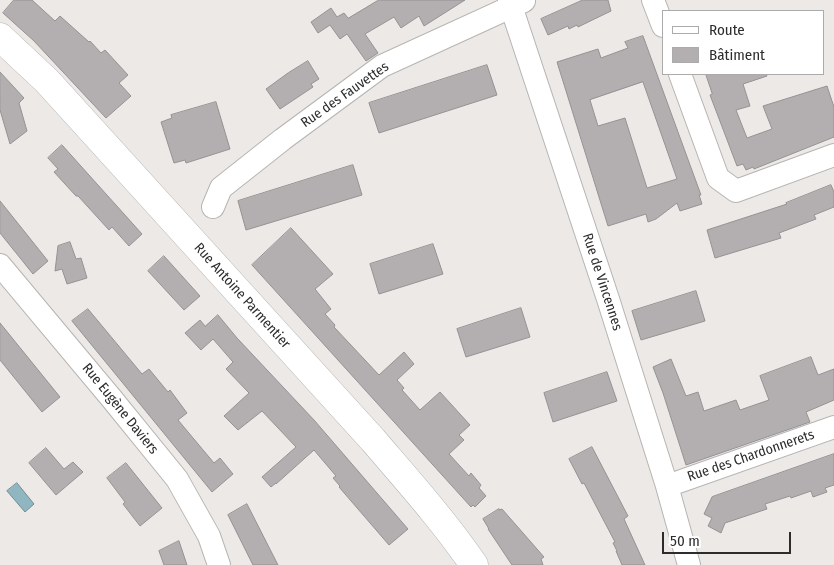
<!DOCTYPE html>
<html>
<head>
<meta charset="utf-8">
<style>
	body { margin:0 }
	#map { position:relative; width:834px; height:565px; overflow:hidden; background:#ece9e7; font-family:"Fira Sans Condensed",sans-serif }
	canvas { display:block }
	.legend { position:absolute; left:662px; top:10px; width:162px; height:65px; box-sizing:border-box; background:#fff; border:1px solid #ababab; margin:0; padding:6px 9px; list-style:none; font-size:15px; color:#2d2c2c }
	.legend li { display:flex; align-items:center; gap:10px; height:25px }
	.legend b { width:25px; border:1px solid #ababab }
	.scale { position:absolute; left:662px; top:532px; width:129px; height:22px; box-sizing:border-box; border:2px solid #2d2c2c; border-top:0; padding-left:6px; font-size:15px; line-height:18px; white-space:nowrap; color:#2d2c2c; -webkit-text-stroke:4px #fff; paint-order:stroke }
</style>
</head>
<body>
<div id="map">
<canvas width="834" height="565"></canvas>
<ul class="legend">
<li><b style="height:6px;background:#fff"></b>Route</li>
<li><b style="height:14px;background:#b3afb0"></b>Bâtiment</li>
</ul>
<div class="scale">50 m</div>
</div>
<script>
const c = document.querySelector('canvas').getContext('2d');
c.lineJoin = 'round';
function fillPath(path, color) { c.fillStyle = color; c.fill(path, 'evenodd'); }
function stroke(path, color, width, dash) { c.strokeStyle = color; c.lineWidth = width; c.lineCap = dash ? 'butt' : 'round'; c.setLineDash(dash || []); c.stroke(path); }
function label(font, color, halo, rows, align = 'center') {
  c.font = font + ' "Fira Sans Condensed",sans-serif'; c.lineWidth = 4.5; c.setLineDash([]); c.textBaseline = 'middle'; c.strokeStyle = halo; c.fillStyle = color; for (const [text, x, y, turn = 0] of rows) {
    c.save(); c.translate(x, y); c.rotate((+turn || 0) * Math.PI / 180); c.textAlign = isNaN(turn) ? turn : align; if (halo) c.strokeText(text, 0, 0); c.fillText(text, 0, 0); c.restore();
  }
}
const water = new Path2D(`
	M17,483L34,504L25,512L7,491Z`);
fillPath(water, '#8fb6c1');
stroke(water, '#728d94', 1);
const building = new Path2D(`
	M14,0H32L55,21L60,16L89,42L90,41L101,53L105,50L128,75L119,83L131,96L106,118L34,41L3,13Z
	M379,0H465L424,26L419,16L401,28L394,17L365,34L378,53L366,61L347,34L340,39L330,25L318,33L311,22L331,8L337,17L344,13L348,18Z
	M583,0H608L611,11L578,27L577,25L569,29L568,26L548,35L541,19Z
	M643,36L686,154L701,195H699L702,204L680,211L677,203L656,219L648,222L646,214L608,226L557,62L598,49L601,58L628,48L625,42ZM643,82L677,179L647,188L625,118L598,126L590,100Z
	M308,61L319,79L311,84L313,87L280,109L266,89L288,73Z
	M487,65L497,95L379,133L369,103Z
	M0,72L24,98L19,103L27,131L10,144L0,110Z
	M706,74H766L767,76L743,84L750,106L736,110L747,138L772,129L763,106L827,86L834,107V137L754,169L753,167L746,170L743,164L737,166L710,95L712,94Z
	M216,102L230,149L186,163L185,160L174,163L161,122L172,118L171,115Z
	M62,145L142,234L129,246L112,227L109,230L78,196H76L54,172L58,169L48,158Z
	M353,165L362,195L246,230L238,201Z
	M831,185L834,192V207L814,215L816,219L779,233L781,238L715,258L707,230L787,204L786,203Z
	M0,201L48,261L33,274L0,233Z
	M291,228L333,274L315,289L331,309L325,314L335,325L334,327L379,375L404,352L414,364L397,380L404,388L402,390L420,410L440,392L470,425L459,435L464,440L449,454L469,476L471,473L481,485L479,488L486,496L475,507L473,505L471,507L252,265Z
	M70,242L76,259L81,258L87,278L67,284L62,269L55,271L58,246Z
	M433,244L443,274L379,294L370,264Z
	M164,256L200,296L184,310L148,271Z
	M696,291L705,321L641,340L632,311Z
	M521,308L530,337L466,357L457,329Z
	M88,309L142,374L149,369L168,392L170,390L187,413L178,420L214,463L220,458L233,474L212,492L72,321Z
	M218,315L237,338L314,420L408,529L389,545L339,487L340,486L333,478L336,476L314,450L276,484V483L271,487L262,477L296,447L262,411L238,430L224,416L249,393L226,369L233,362L213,339L201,350L185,333L200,320L205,326Z
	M0,323L60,397L42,412L0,360Z
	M811,357L818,375L834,369V400L806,412L810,422L686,465L663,393L653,367L671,359L686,396L698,392L704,411L736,400L740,410L769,400L760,376Z
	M607,372L617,401L553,422L544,393Z
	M592,447L628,516L624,519L645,565H622L616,551H617L613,543L615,542L584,483L582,484L569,459Z
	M46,448L64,469L73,462L83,472L56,495L29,463Z
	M834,454V485L825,488L827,492L813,497L811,491L791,498L790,496L765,504L767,509L725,523L721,533L708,526L712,518L704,514L712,497Z
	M126,463L162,508L140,526L123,504L125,502L107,478Z
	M247,504L278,565H253L228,515Z
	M499,509V510L502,509L544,557L541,559L543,565H512L488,529H489L483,519Z
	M179,541L187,565H164L159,551Z`);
fillPath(building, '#b3afb0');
stroke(building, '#959293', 1);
const minor = new Path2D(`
	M509,0L608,299L667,486L689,565
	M653,0L663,26
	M680,74L718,178L736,191L834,155
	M213,207L221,188L283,139L382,66L524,1
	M0,265L112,399L177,479L209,536L219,565
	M667,486L834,427`);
const major = new Path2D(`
	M0,37L47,81L373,440C408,481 444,521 474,565`);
stroke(minor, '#b7b4b2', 24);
stroke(major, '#b7b4b2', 29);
stroke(minor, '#fff', 22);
stroke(major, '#fff', 28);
label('14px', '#2d2c2c', '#fff', [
	["Rue des Fauvettes",345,95,-35],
	["Rue de Vincennes",602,282,72],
	["Rue Antoine Parmentier",242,296,48],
	["Rue Eugène Daviers",120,409,51],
	["Rue des Chardonnerets",751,456,-19]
]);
</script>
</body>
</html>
